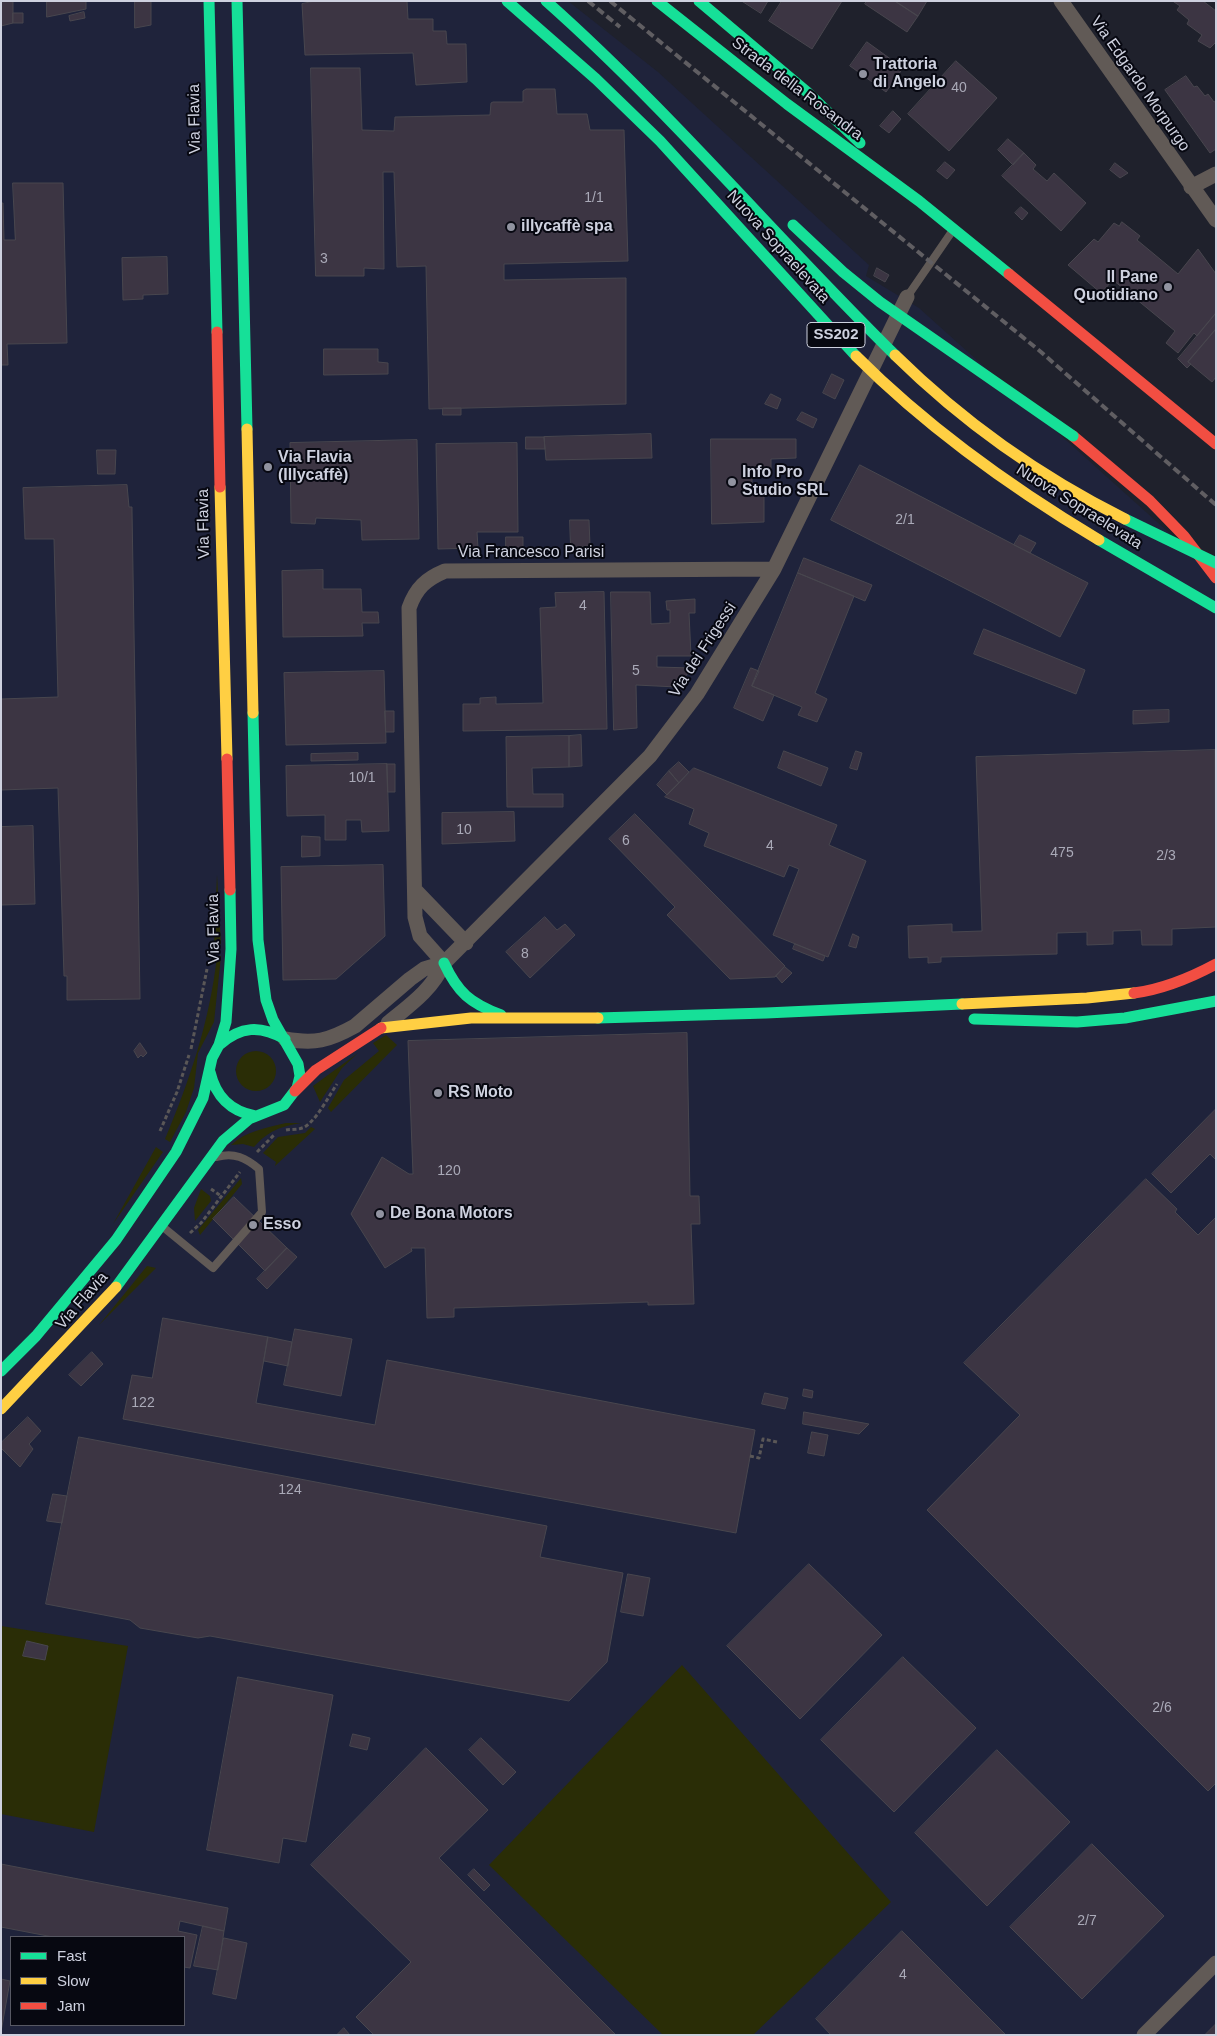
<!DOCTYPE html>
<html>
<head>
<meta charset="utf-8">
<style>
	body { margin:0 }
	#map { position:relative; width:1217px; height:2036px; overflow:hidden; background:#1f212c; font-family:Arial,sans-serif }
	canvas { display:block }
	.frame { position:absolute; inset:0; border:2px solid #ced1df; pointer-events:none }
	.legend { position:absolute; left:10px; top:1936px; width:175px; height:90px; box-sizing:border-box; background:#070811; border:1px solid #575863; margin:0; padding:6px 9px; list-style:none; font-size:15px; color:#ced1df }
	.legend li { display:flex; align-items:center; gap:10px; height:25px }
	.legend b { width:25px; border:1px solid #575863 }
</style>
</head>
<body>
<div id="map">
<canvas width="1217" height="2036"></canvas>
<div class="frame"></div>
<ul class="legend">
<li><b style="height:6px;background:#16e098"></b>Fast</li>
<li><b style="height:6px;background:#ffcf43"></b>Slow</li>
<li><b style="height:6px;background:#f24e42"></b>Jam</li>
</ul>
</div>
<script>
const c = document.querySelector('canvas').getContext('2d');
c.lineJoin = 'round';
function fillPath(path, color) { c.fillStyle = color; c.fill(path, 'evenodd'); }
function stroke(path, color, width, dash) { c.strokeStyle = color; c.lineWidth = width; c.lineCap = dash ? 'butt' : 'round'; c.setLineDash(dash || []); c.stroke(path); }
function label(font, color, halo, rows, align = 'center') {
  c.font = font + ' Arial,sans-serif'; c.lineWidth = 4; c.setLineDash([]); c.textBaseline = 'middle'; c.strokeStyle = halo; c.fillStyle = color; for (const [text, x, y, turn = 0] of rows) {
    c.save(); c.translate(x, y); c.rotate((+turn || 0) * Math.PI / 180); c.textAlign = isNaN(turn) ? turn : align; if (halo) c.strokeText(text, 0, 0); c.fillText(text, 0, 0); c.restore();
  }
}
fillPath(new Path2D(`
	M1,1H568L658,72L869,265L866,276L919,308L1216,575V2035H1ZM11,1937H184V2025H11Z`), '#1f233b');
fillPath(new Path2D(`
	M217,875L221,944H214Z
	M217,956H221L214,1022L198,1053L194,1088L186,1112L170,1142L165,1139C190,1080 210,1020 217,956Z
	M386,1035L397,1045L331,1112L328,1108L344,1080L379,1051L373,1043Z
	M236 1071a20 20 0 1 1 40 0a20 20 0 1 1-40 0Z
	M358,1053L342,1068L320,1102L313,1086Z
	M286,1123H302C281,1126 268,1131 254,1147L243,1144L231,1145C246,1131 266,1128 286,1123Z
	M311,1127L315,1129L275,1166L276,1162L263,1153L278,1137L305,1133Z
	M156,1147L163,1152L113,1224Z
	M241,1178L242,1184L200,1235L198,1230Z
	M201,1189L210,1196L211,1201L195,1221L194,1208Z
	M147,1266L156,1268L99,1325Z
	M1,1626L128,1646L94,1832L1,1814Z
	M682,1665L891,1902L753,2035H663L489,1865Z`), '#2a2d06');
const building = new Path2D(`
	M1,1H13V23L1,26Z
	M47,1H86V9L47,17Z
	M135,1H151V25L135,28Z
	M315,1H407L408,19H433V31H446L447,44H466L467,82L416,85L413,53L305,55L302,4Z
	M742,1H768L761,13Z
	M782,1H842L812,49L769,21Z
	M867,1H895L918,16L907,32L865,4Z
	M895,1H927L918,16Z
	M1203,1L1216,11V42L1210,48L1198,41L1202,35L1187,24L1189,20L1177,10L1180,6L1174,2Z
	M84,12L85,18L70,21L69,16Z
	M13,13H23V23H13Z
	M867,42L903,68L886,92L850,66Z
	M956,61L997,98L949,151L908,114Z
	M311,68H360L362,130L394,131L395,117L490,115L491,103L493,102H523V91L526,89H555L557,114H587L590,130H624L628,261L504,264V280L626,278V404L429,409L426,266L397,267L394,172H383L384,269L364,268V276H316Z
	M1186,76L1194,87L1197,86L1205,96L1208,94L1214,102L1216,101V149L1210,153L1165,90Z
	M893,111L901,119L889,133L880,126Z
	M1008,139L1024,153L1013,165L998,150Z
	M1024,153L1036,165L1033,169L1047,181L1054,173L1086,203L1061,231L1002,176Z
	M945,162L955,170L947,179L937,171Z
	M1115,163L1128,173L1120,178L1110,170Z
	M13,183H63L67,343L7,344L8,365H1V203H3L4,240H15Z
	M1021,207L1028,213L1022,220L1015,213Z
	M1122,222L1140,236L1137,240L1178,274L1198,249L1216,274V313L1197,336L1194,333L1178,353L1166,343L1175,331L1113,280L1101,293L1068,265L1094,239L1098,242L1114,223L1119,226Z
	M167,257L168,294L143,295V299L123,300L122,258Z
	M877,268L889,275L885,282L874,276Z
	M1216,313V329L1188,362L1191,364L1187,368L1178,359Z
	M1216,329V377L1212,382L1188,362Z
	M324,349H378V362L388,363V374L324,375Z
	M832,374L844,380L835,399L823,393Z
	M771,394L781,399L777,409L765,404Z
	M443,408H461V415H443Z
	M802,412L817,419L813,428L797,420Z
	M651,434L652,458L546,460L544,437Z
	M526,437H544L545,449H526Z
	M711,439H796V458L771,459V472L752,473V491H764V522L712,524Z
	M417,440L419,539L362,540L361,520L316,518L315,524L291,523L290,443Z
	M517,443L518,532H477L478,548L438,549L436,444Z
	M97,450H116L115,474H98Z
	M860,465L1088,583L1060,637L831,520Z
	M127,485L129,507H132V511L140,999L67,1000V976H64L58,788L1,790V699L58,697L54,539H25L23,488Z
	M570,520H589L590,546L571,547Z
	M1020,535L1036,543L1030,553L1014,545Z
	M506,537H523V554L506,555Z
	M804,558L872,585L865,601L798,573Z
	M323,570V589H361L362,612H378L379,623H362L363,636L283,637L282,571Z
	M798,573L854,596L815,693L827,699L817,722L798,715L802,707L752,686Z
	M604,592L607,729L463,731V704H480V698L496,697V704L543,703L540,608L556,607L555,593Z
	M611,592H650L651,624L670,623V610H667L666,601L695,599V613H689L691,656H657V667L692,668L677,687L636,685L637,728L614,730Z
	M984,629L1085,670L1076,694L974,654Z
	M751,668L759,671L752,686L774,695L763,721L734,708Z
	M384,671L386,743L286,745L284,673Z
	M1169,710V722L1133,724V711Z
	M385,711H394V732H386Z
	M581,735L582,766L569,767V736Z
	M569,736V767L532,768L533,794H563V807H507L506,737Z
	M1215,750L1216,927L1172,929V945H1142L1141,930L1113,931V944L1087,945V932L1057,933V954L941,957V962L928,963V957L909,958L908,926L952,924V932L982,931L976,757Z
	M784,751L828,768L821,786L778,768Z
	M856,751L862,753L857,770L850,768Z
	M358,753V760L311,761V754Z
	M679,762L689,772L679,783L669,771Z
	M387,764H395V792H388Z
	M387,764L389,831L362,832L361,820H346V840H325V815L287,816L286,766Z
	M694,768L837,825L829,845L866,861L828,957L773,935L799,869L789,865L784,877L704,846L709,833L689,824L694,809L665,797Z
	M669,771L679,783L667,795L657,785Z
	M514,812L515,841L442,844V813Z
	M635,814L785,966L775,977L730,979L667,915L675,907L609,839Z
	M33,826L35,904L1,905V827Z
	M302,836L320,837V856L302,857Z
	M383,865L385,936L336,979L283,980L281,867Z
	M545,917L557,930L565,924L575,935L530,978L506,952Z
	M853,934L859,937L856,948L849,946Z
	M795,944L825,956L823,961L793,949Z
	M785,967L792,973L782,983L776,976Z
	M687,1033L690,1196H699L700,1224H691L694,1304L648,1305V1302L454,1308V1317L427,1318L425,1248H411L412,1251L385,1268L351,1214L382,1157L409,1174H413L408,1041Z
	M140,1043L147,1053L143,1057L141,1055L138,1058L134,1051Z
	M1216,1109V1160L1210,1154L1171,1193L1152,1174Z
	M1146,1179L1177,1209L1175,1212L1198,1235L1216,1217V1783L1208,1791L927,1510L1020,1415L964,1363Z
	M234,1197L287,1248L265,1271L213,1219Z
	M287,1248L297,1257L267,1289L257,1279Z
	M163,1318L268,1337L256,1403L375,1425L387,1360L755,1430L736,1533L123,1419L132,1375L152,1378Z
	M295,1329L352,1339L341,1396L284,1385Z
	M268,1337L292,1342L288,1366L264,1361Z
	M92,1352L103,1364L81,1386L69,1375Z
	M804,1389L813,1391L812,1398L803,1396Z
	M765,1393L788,1398L785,1409L762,1404Z
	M804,1412L869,1424L859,1434L803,1424Z
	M28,1417L41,1431L29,1444L33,1449L20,1467L1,1448V1443Z
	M812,1432L828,1435L824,1456L808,1453Z
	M79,1437L547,1526L540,1557L623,1573L607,1662L569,1701L210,1636L198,1638L140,1628L130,1620L46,1604Z
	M53,1494L67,1496L62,1523L47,1521Z
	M809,1564L882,1635L800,1719L727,1646Z
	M628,1574L650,1578L643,1616L621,1612Z
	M27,1641L48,1646L45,1660L23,1656Z
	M903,1657L976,1728L894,1812L821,1740Z
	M238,1677L333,1695L306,1842L283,1838L279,1863L207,1850Z
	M353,1734L370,1738L367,1750L350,1746Z
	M481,1738L516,1772L503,1785L469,1750Z
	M426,1748L488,1810L439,1858L616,2035H374L356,2017L411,1962L311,1865Z
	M997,1750L1070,1822L987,1906L915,1833Z
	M1092,1844L1164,1916L1082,1999L1010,1927Z
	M1,1864L228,1908L224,1931L180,1921L178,1931L197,1935L190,1968L184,1967V1937H53L1,1927Z
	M474,1869L490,1885L484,1891L468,1875Z
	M203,1926L224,1931L218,1970L194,1966Z
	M902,1931L1006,2035H831L816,2019Z
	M224,1938L247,1943L236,1999L213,1994Z
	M1,1979L10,1981L1,2032Z
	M1216,2024V2035H1205Z
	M344,2028L350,2035H337Z`);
fillPath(building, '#3c3543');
stroke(building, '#48464e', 1);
stroke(new Path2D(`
	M191,1049L207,969
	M286,1130C291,1129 297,1130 302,1128C314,1125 330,1094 337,1084
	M160,1131L177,1092L189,1055
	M257,1152L275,1134
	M211,1189L221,1196
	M190,1233L201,1223L240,1172
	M750,1456L759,1458L763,1439L777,1442`), '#5a5757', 3, [4, 2.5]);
stroke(new Path2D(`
	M907,297L953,230
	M163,1227L213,1268L262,1212L259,1169C246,1158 234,1152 217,1157`), '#615a56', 8);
stroke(new Path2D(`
	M1061,1L1216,220
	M1191,187L1216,174
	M416,891L466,943
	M444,963L420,936L415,917L409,608C416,588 426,579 445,571L774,569
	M388,1023C410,1005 432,990 444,963L650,756L697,694L774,569L907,297
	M285,1039C315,1044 328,1041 355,1026L410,979L424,969L444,963
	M1144,2035L1216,1963`), '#615a56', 15);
stroke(new Path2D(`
	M209,1L217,332
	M237,1L247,429
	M657,1L787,104L919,201L1009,274
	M699,1L807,92L860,143
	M444,963C458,993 470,1003 501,1015
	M598,1018L766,1013L962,1004
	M974,1019L1077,1022L1125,1018L1216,1001
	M219,1045C241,1026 260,1025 285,1039
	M210,1072C216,1097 230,1111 255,1116
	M116,1287L223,1141L249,1119L284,1105L297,1088L300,1076L298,1064L273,1020L266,1000L258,940L253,713
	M1,1371L36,1336L116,1240L176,1152L203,1098L212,1058L219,1045L226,1022L231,949L230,890`), '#16e098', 11);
stroke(new Path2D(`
	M247,429L253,713
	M220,487L227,759
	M962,1004L1087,998L1134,993
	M381,1028L471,1018H598
	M1,1409L116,1287`), '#ffcf43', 11);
stroke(new Path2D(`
	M1009,274L1216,444
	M217,332L220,487
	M1073,436L1150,501L1184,536L1216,578
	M227,759L230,890
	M1134,993C1164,989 1190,978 1216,964
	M295,1091L316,1070L381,1028`), '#f24e42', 11);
stroke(new Path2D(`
	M588,1L620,27
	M610,1L1041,352L1216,505`), '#605e62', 4, [8, 4]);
stroke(new Path2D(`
	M507,1L596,79L660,141L856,356
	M546,1C670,111 777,239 895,355
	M793,225L843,272L880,302L1073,436
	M1125,519L1216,563
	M1099,540L1216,608`), '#16e098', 11);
stroke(new Path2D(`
	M895,355C963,422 1039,476 1125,519
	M856,356C928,428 1012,488 1099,540`), '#ffcf43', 11);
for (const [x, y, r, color] of [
	[863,74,5,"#9193a0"],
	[511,227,5,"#9193a0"],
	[1168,287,5,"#9193a0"],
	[268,467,5,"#9193a0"],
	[732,482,5,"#9193a0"],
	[438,1093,5,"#9193a0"],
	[380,1214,5,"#9193a0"],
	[253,1225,5,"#9193a0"]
]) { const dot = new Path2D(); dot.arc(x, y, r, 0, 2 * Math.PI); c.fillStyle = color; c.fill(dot); stroke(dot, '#070811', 2); }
label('14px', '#aaaab8', null, [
	["40",959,88],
	["1/1",594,198],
	["3",324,259],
	["2/1",905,520],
	["4",583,606],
	["5",636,671],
	["10/1",362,778],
	["10",464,830],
	["6",626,841],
	["4",770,846],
	["475",1062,853],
	["2/3",1166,856],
	["8",525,954],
	["120",449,1171],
	["122",143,1403],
	["124",290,1490],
	["2/6",1162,1708],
	["2/7",1087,1921],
	["4",903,1975]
]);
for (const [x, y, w] of [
	[836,335,58]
]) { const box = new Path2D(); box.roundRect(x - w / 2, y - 12.5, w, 25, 4); c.fillStyle = '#070811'; c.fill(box); stroke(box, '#ced1df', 1); }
label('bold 15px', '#ced1df', null, [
	["SS202",836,335]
]);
label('bold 16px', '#ced1df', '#070811', [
	["Trattoria",873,65],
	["di Angelo",873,83],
	["illycaffè spa",521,227],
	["Il Pane",1158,278,"right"],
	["Quotidiano",1158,296,"right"],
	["Via Flavia",278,458],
	["(Illycaffè)",278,476],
	["Info Pro",742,473],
	["Studio SRL",742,491],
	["RS Moto",448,1093],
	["De Bona Motors",390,1214],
	["Esso",263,1225]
], 'left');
label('16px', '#ced1df', '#070811', [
	["Via Edgardo Morpurgo",1140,84,55],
	["Strada della Rosandra",797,89,37],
	["Via Flavia",195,119,-91],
	["Nuova Sopraelevata",778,247,48],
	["Nuova Sopraelevata",1079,507,32],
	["Via Flavia",204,524,-91],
	["Via Francesco Parisi",531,553],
	["Via dei Frigessi",703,650,-57],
	["Via Flavia",214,929,-91],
	["Via Flavia",82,1301,-49]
]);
</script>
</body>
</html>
